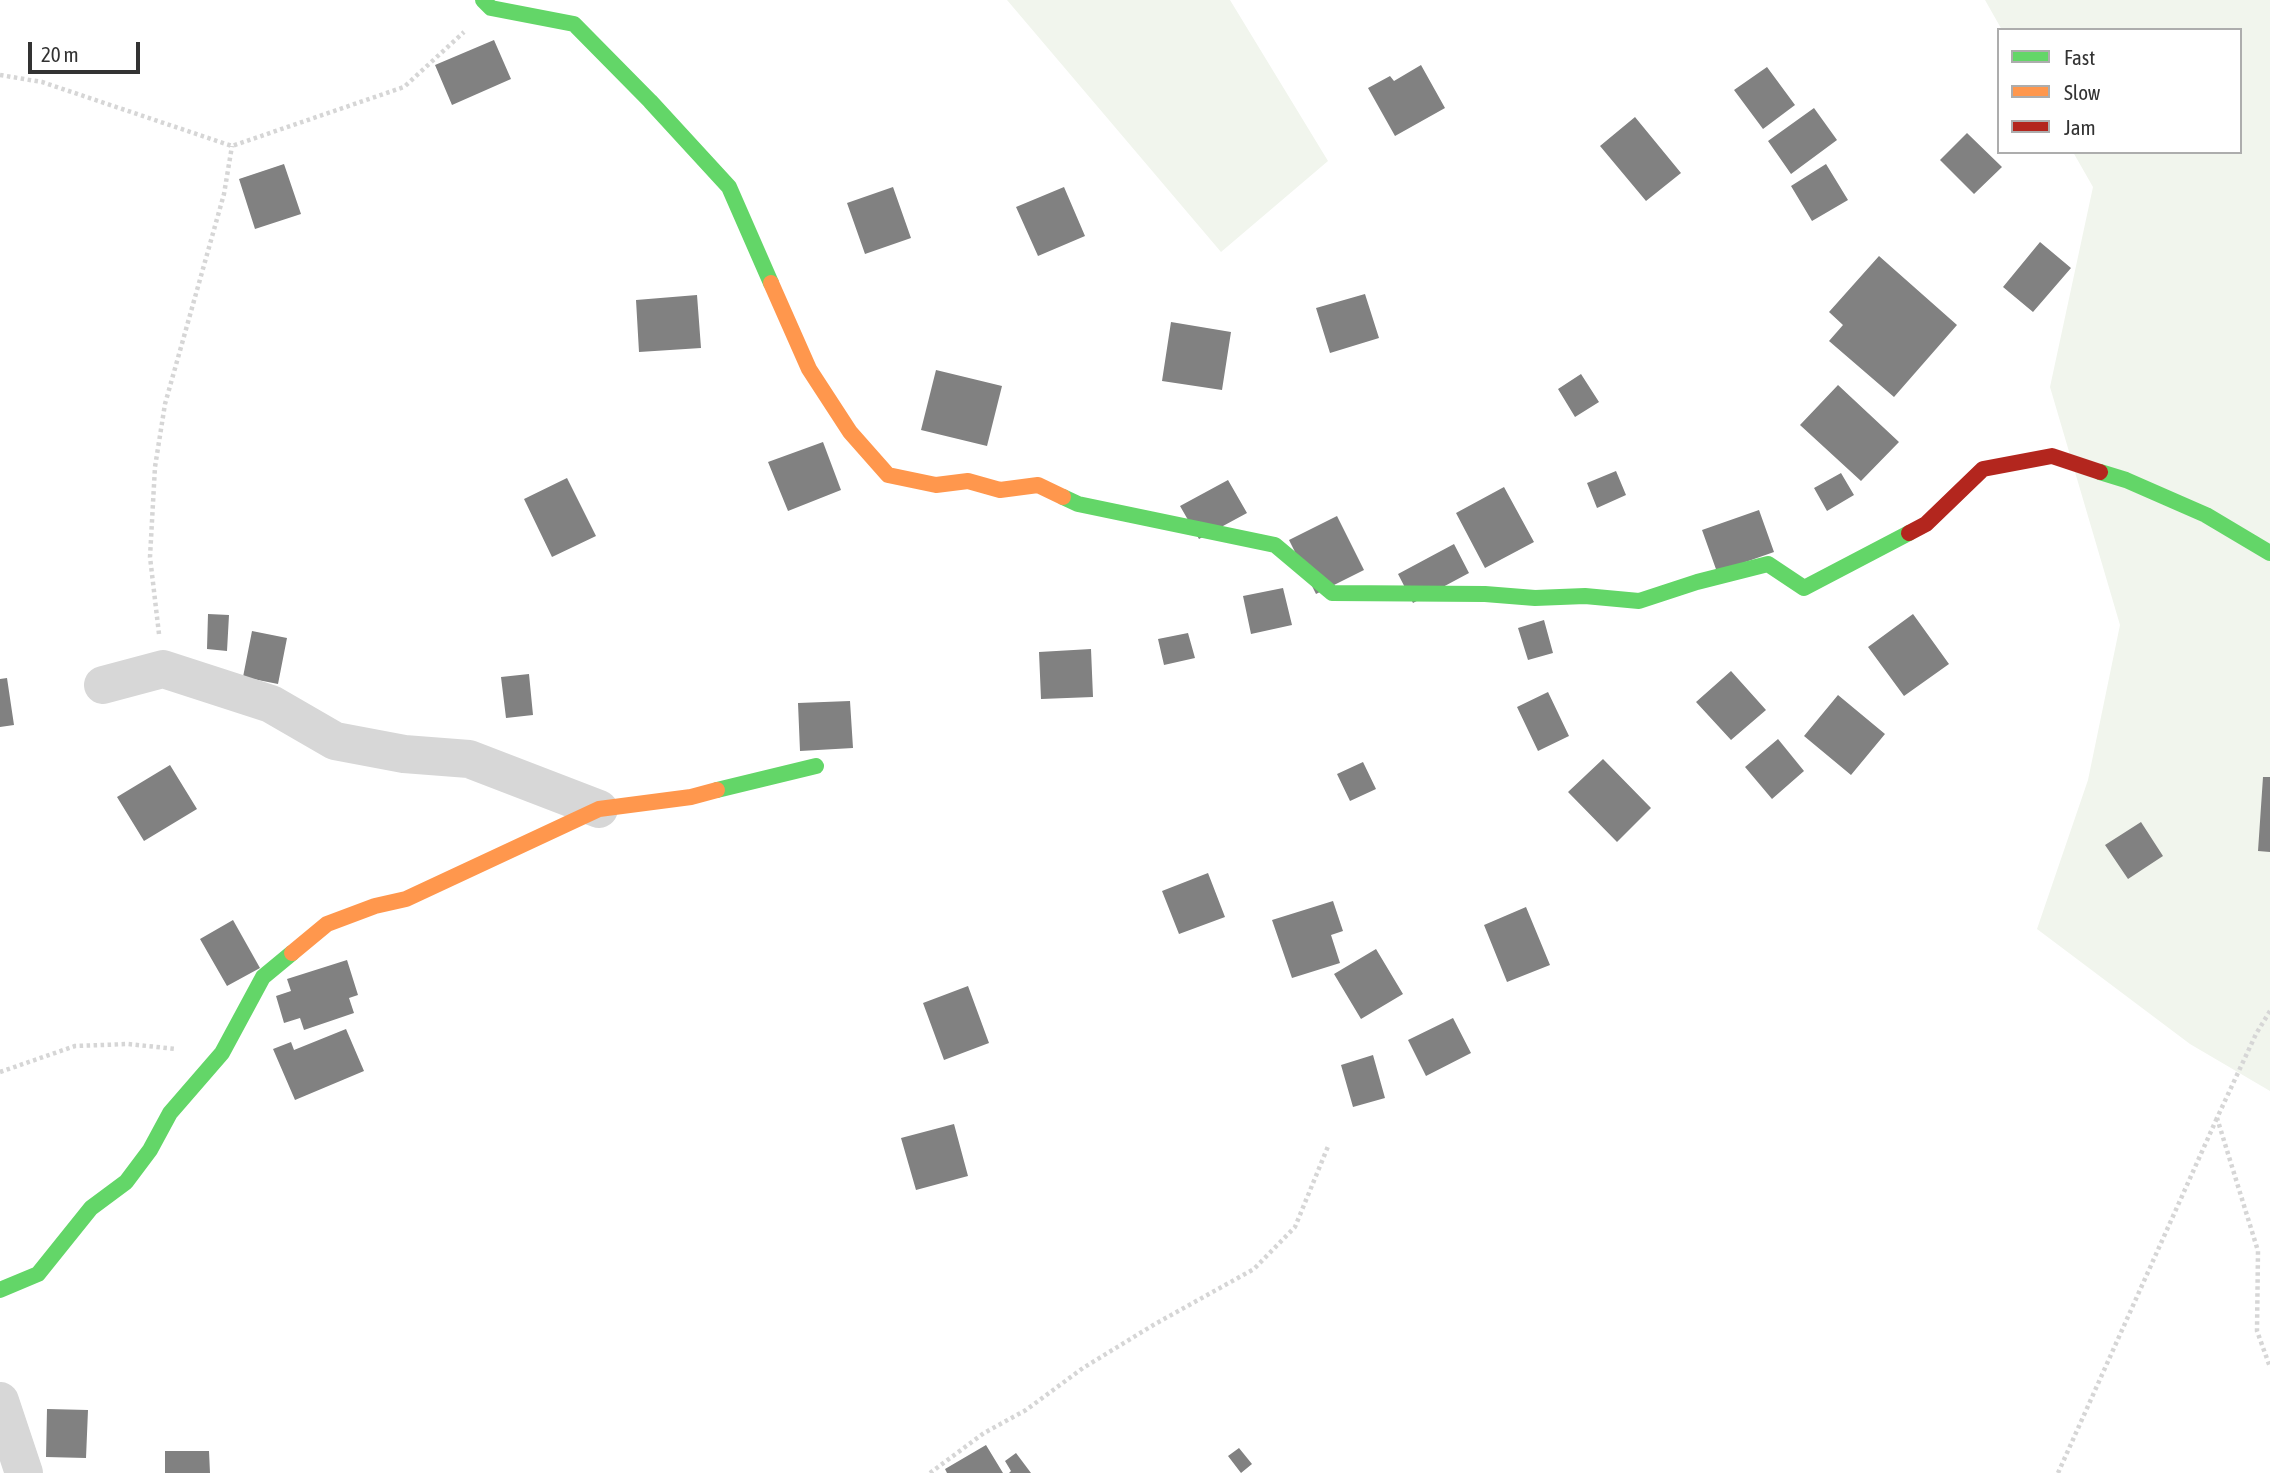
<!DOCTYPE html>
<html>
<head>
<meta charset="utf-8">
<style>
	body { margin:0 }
	#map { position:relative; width:2270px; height:1473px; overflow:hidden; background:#fff; font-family:"Asap Condensed",sans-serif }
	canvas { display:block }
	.legend { position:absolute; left:1997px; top:28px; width:245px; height:126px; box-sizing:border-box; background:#fff; border:2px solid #adadad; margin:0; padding:9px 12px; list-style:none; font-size:21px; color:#333 }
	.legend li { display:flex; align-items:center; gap:14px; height:35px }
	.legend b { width:35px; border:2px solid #adadad }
	.scale { position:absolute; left:28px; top:42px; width:112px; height:32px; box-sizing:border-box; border:4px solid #333; border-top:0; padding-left:9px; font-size:21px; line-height:24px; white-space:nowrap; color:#333; -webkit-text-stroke:5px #fff; paint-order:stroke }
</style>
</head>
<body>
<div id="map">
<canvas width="2270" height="1473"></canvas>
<ul class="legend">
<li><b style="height:9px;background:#63d668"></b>Fast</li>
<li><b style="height:9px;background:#ff974d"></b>Slow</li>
<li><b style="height:9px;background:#b3261e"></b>Jam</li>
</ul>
<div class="scale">20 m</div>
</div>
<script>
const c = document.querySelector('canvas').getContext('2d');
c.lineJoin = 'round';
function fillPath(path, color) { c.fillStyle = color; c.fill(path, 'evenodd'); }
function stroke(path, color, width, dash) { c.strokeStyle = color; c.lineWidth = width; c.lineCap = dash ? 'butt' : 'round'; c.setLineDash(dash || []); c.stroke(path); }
fillPath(new Path2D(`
	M1007,0H1230L1328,161L1221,252Z
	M1985,0H2270V1091L2190,1044L2037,929L2088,780L2120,625L2050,387L2093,187L2073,152H2240V30H2002Z`), '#f1f5ed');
fillPath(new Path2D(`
	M494,40L511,79L452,105L435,65Z
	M1421,65L1445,108L1395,136L1368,88L1390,76L1394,81Z
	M1767,67L1795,105L1763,129L1734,90Z
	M1814,108L1837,140L1791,174L1768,141Z
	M1635,117L1681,173L1646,201L1600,146Z
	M1967,133L2002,167L1974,194L1940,160Z
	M284,164L301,214L255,229L239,179Z
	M1826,164L1848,200L1812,221L1791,186Z
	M893,187L911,238L865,254L847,203Z
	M1064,187L1085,236L1038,256L1016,207Z
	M2040,242L2071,268L2033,312L2003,287Z
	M1879,256L1957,325L1894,397L1829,341L1843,325L1829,312Z
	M1365,294L1379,338L1330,353L1316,308Z
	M697,295L701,348L639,352L636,300Z
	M1171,322L1231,332L1222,390L1162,381Z
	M936,370L1002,386L987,446L921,430Z
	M1581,374L1599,402L1575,417L1558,389Z
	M1838,385L1899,442L1861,481L1800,425Z
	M823,442L841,490L788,511L768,462Z
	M1616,471L1626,495L1597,508L1587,483Z
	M1841,473L1854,495L1827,511L1814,488Z
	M567,478L596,536L552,557L524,499Z
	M1228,480L1247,513L1199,539L1180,506Z
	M1504,487L1534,542L1485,568L1456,513Z
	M1759,510L1774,552L1717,572L1702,530Z
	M1337,516L1364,570L1316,594L1289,540Z
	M1454,544L1469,573L1413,603L1398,574Z
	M1283,588L1292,625L1251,634L1243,596Z
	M208,614L229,615L227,651L207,649Z
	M1913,614L1949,664L1904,696L1868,647Z
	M1544,620L1553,653L1528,660L1518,628Z
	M252,631L287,638L278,684L243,677Z
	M1188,633L1195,658L1164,665L1158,639Z
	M1091,649L1093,697L1041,699L1039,652Z
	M1731,671L1766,710L1731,740L1696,702Z
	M529,674L533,715L506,718L501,677Z
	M7,678L14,725L0,727V679Z
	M1548,692L1569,736L1538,751L1517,707Z
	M1838,695L1885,734L1851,775L1804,736Z
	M850,701L853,748L800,751L798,703Z
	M1778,739L1804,771L1772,799L1745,767Z
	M1603,759L1651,808L1617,842L1568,792Z
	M1363,762L1376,789L1350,801L1337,774Z
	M170,765L197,809L144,841L117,797Z
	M2263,777H2270V852L2258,851Z
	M2141,822L2163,856L2128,879L2105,845Z
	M1208,873L1225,917L1179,934L1162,891Z
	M1333,901L1343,931L1331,935L1340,963L1292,978L1272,920Z
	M1526,907L1550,965L1507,982L1484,925Z
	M233,920L260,968L227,986L200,939Z
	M1376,949L1403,994L1361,1019L1334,974Z
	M347,960L358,995L349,998L354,1013L304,1030L300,1018L284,1023L276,996L291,991L287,979Z
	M968,986L989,1043L944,1060L923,1003Z
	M1453,1018L1471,1053L1426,1076L1408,1040Z
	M346,1029L364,1071L295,1100L273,1049L291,1042L294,1050Z
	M1373,1055L1385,1098L1353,1107L1341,1065Z
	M954,1124L968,1176L916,1190L901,1138Z
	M47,1409L88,1410L86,1458L46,1457Z
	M986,1445L1003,1473H947L945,1469Z
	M1239,1448L1252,1464L1241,1473L1228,1456Z
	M165,1451H209L210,1473H165Z
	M1016,1453L1031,1473H1009L1011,1471L1005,1461Z`), '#818181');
stroke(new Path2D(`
	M0,75L42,82L232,146L404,87L464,32
	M159,634L150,557L155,467L165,404L224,194L232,146
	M2270,1011L2256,1034L2217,1118L2258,1251L2257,1331L2270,1367
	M0,1072L75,1046L128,1044L176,1049
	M930,1473L984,1433L1026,1410L1083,1368L1155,1324L1254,1269L1295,1227L1329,1144
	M2058,1473L2217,1118`), '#d6d6d6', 4.5, [3.5, 3.5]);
stroke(new Path2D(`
	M103,685L163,669L271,704L335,741L404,754L469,759L599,809
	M0,1401L24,1473`), '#d7d7d7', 38);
stroke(new Path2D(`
	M483,0L491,8L574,24L650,101L729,187L771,283
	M2100,472L2126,480L2206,515L2270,553
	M1063,497L1078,504L1275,545L1332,593L1485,594L1535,598L1585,596L1639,601L1697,582L1768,564L1804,588L1909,533
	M717,790L816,766
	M0,1290L38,1274L91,1208L126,1182L150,1150L170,1113L222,1053L263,977L292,953`), '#63d668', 16);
stroke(new Path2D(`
	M771,283L809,369L850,432L888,475L936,485L968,481L1000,490L1038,485L1063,497
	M292,953L327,924L375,906L406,899L599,809L691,797L717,790`), '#ff974d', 16);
stroke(new Path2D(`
	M1909,533L1926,524L1983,469L2052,456L2100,472`), '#b3261e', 16);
</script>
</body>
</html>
